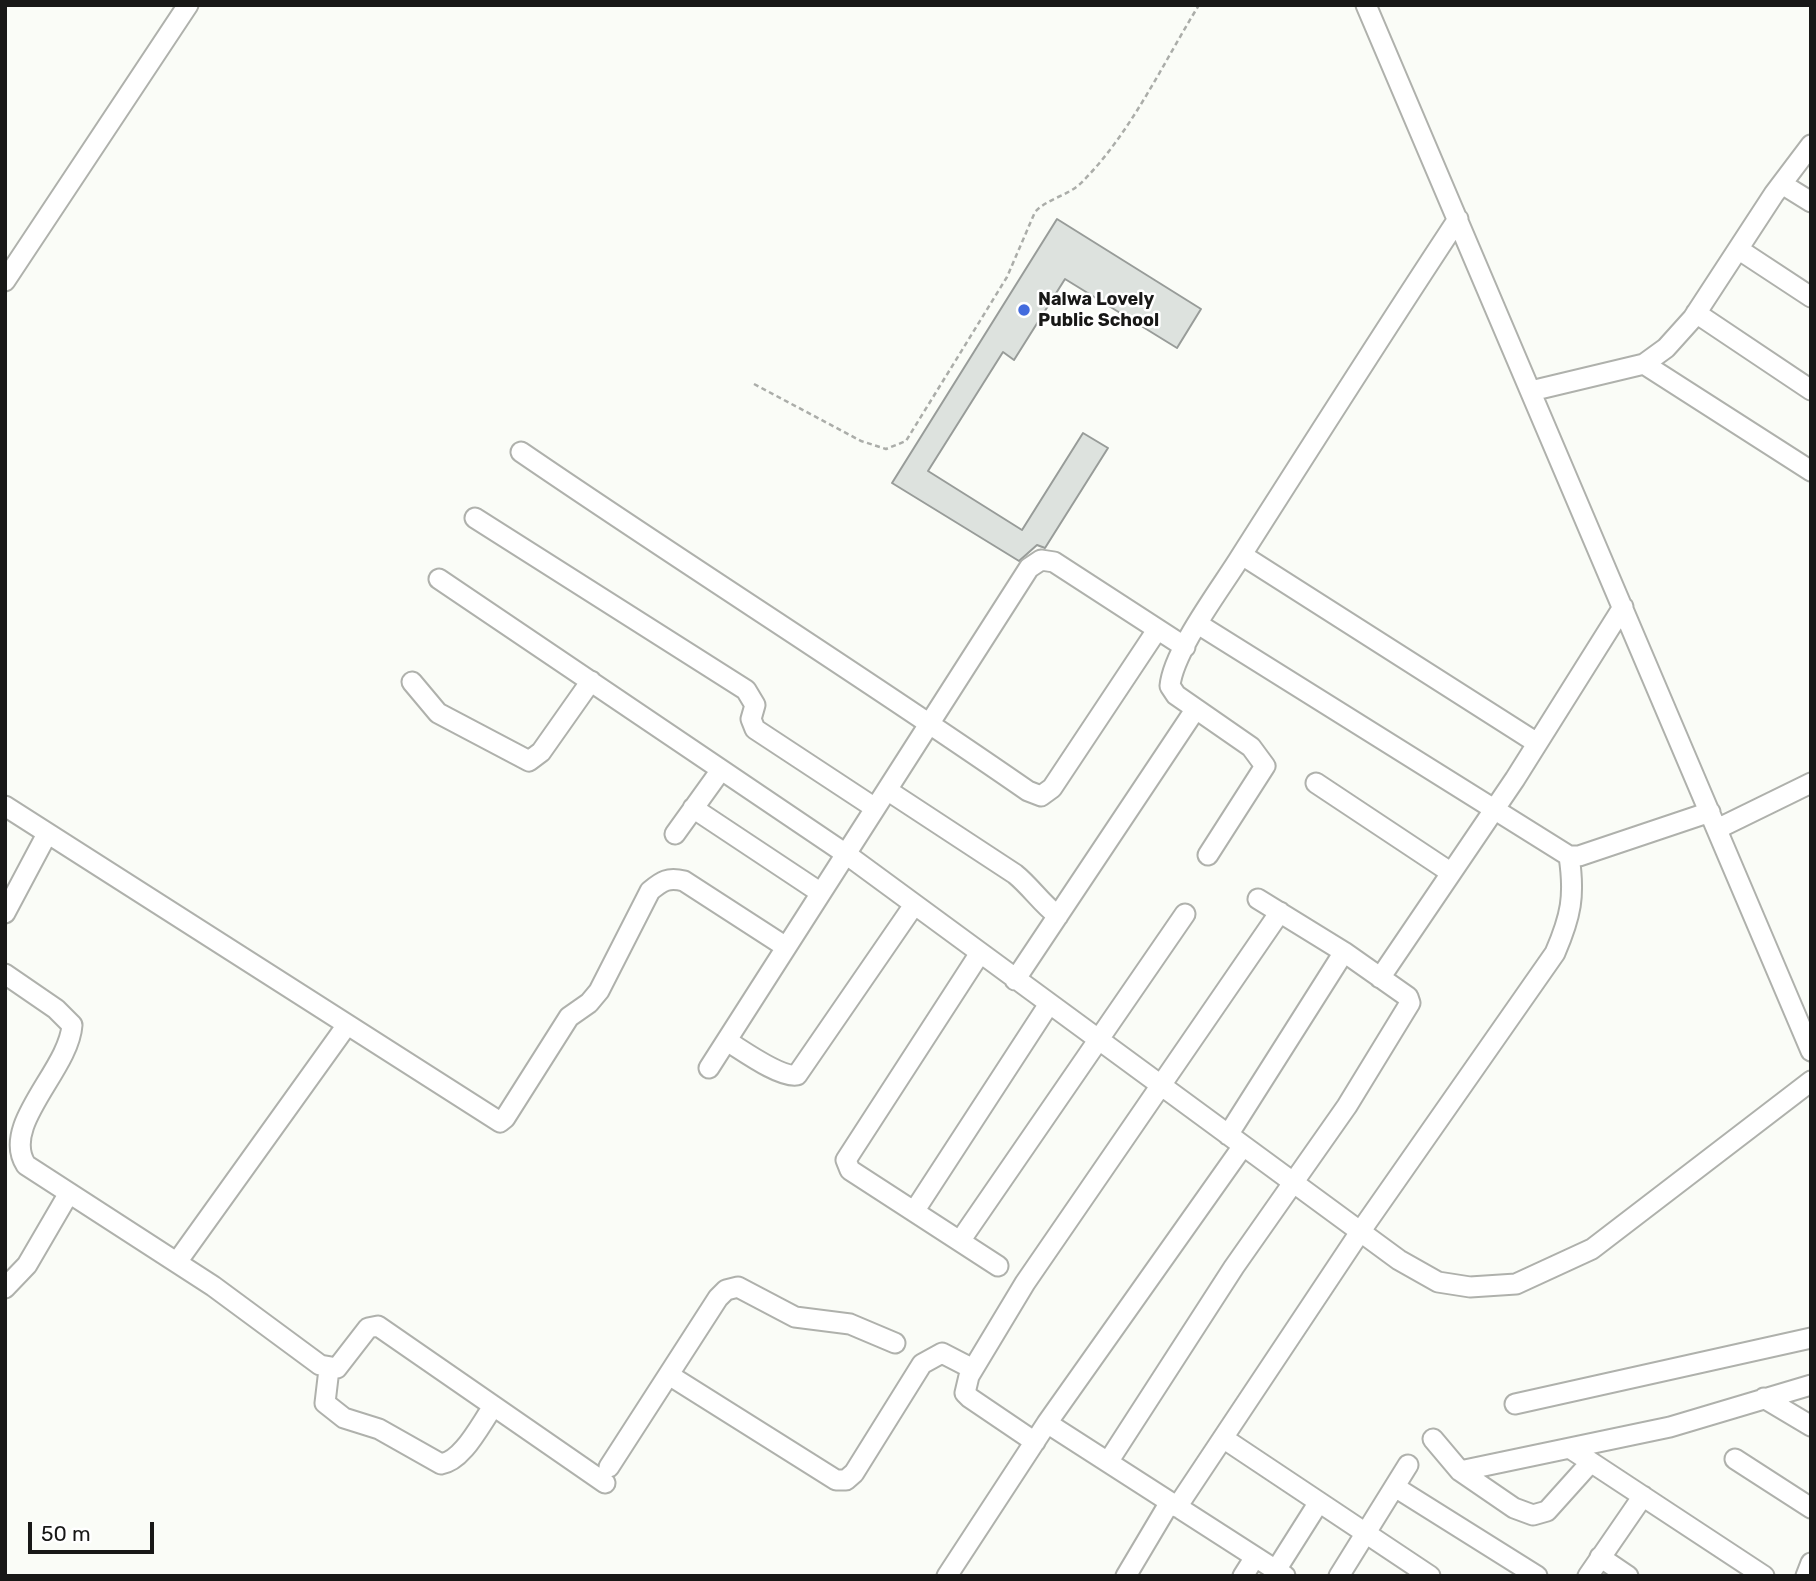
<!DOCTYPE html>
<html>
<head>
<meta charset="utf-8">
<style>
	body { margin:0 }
	#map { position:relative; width:1816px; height:1581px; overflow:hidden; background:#fafcf7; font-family:Rubik,sans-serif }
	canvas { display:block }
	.frame { position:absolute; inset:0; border:7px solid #181817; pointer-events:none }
	.scale { position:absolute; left:28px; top:1522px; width:126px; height:32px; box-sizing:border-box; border:4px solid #181817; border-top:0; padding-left:9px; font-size:21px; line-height:24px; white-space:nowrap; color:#181817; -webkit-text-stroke:5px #fff; paint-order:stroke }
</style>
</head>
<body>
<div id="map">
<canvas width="1816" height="1581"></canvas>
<div class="frame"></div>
<div class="scale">50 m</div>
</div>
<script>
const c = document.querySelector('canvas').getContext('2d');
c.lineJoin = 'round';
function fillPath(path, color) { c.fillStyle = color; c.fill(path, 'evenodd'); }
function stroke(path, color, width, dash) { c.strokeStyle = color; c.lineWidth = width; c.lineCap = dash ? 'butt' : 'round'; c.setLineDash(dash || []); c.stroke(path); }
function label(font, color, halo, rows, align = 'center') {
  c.font = font + ' Rubik,sans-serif'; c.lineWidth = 5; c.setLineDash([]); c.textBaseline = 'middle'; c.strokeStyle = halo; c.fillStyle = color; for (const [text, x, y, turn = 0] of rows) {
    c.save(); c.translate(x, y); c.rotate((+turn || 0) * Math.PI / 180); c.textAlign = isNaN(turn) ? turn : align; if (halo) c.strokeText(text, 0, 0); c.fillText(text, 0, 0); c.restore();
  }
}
const building = new Path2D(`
	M1057,219L1201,309L1177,348L1065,279L1014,360L1003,352L928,471L1022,530L1083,433L1108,448L1045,548L1037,545L1019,561L892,483Z`);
fillPath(building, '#dde2de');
stroke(building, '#989c99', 2);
const minor = new Path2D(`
	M1366,5L1811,1051
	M1782,184L1811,202
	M1738,249L1811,297
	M5,281L188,5
	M1696,313L1811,390
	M1644,364L1811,471
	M1531,391L1644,364L1666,348L1693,318L1774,194L1811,145
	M521,452C689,567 861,675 1028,791L1041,796L1052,788L1157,630
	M475,518L746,690L755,705L751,719L755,729L875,808
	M1242,555L1537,743
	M439,579L846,854L1399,1260L1438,1282L1470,1287L1516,1284L1592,1249L1811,1081
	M1198,624L1569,856H1579L1710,812
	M412,682L438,713L529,761L541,752L591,681
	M1316,783L1450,872
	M887,790L1015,874C1031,887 1041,903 1058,916
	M5,806L500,1122L505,1118L569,1017L589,1003L599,991L650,891C662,881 668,877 684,881L786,947
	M693,808L821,893
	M1717,829L1811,783
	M675,834L721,770
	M1208,855L1265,766L1251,747L1176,695L1170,686C1173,651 1222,587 1241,556C1313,443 1384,331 1458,219
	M5,913L47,834
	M980,953L846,1160L850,1170L998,1266
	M5,974L56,1009L72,1025C69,1070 0,1125 26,1165L213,1286L320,1365L337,1368L368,1328L378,1326L605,1483
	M1380,978L1515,779L1623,607
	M1015,980L1195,710
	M727,1041C742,1050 780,1078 797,1075L914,905
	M709,1068L1029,568L1041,560L1054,562L1185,647
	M1228,1135L1344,952
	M915,1210L1049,1004
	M960,1241L1185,914
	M177,1262L347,1025
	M5,1288L27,1265L69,1193
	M329,1369L325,1403L344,1418L379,1429L441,1464C463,1461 481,1423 493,1407
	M669,1375L836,1480H846L854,1473L922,1364L942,1353L973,1369
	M1764,1398L1811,1426
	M1515,1404L1811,1338
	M1047,1423L1285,1576
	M1223,1438L1430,1576
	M1433,1439L1460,1471L1514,1508L1533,1515L1547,1511L1591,1462
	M1035,1442L970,1398L965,1393L969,1376L1025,1283L1280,912
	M1571,1449L1764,1576
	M1735,1459L1811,1508
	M1108,1462L1234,1267L1347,1106L1410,1003L1408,997L1344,952L1258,899
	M609,1467L718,1298L726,1290L738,1287L795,1317L850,1324L895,1343
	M1460,1471L1670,1427L1811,1385
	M1395,1487L1537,1576
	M1177,1507L1360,1232L1555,953C1571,916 1575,896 1569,856
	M1600,1557L1628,1576
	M1276,1570L1319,1502
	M947,1576L1047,1423L1243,1146
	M1126,1576L1170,1502
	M1243,1576L1255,1557
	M1339,1576L1408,1465
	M1588,1576L1643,1496
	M1806,1576L1811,1563`);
stroke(minor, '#afb1ac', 23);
stroke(new Path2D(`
	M754,384L861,441L886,449L906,441L1007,277L1035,212C1049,197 1070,196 1084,180C1132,131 1163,63 1199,5`), '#abada9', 2.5, [5, 3.5]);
stroke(minor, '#fff', 19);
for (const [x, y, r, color] of [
	[1024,310,7,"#436bdd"]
]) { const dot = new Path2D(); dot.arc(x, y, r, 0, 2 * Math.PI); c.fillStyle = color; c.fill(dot); stroke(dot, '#fff', 2.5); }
label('bold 18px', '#181817', '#fff', [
	["Nalwa Lovely",1038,300],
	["Public School",1038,321]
], 'left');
</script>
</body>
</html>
